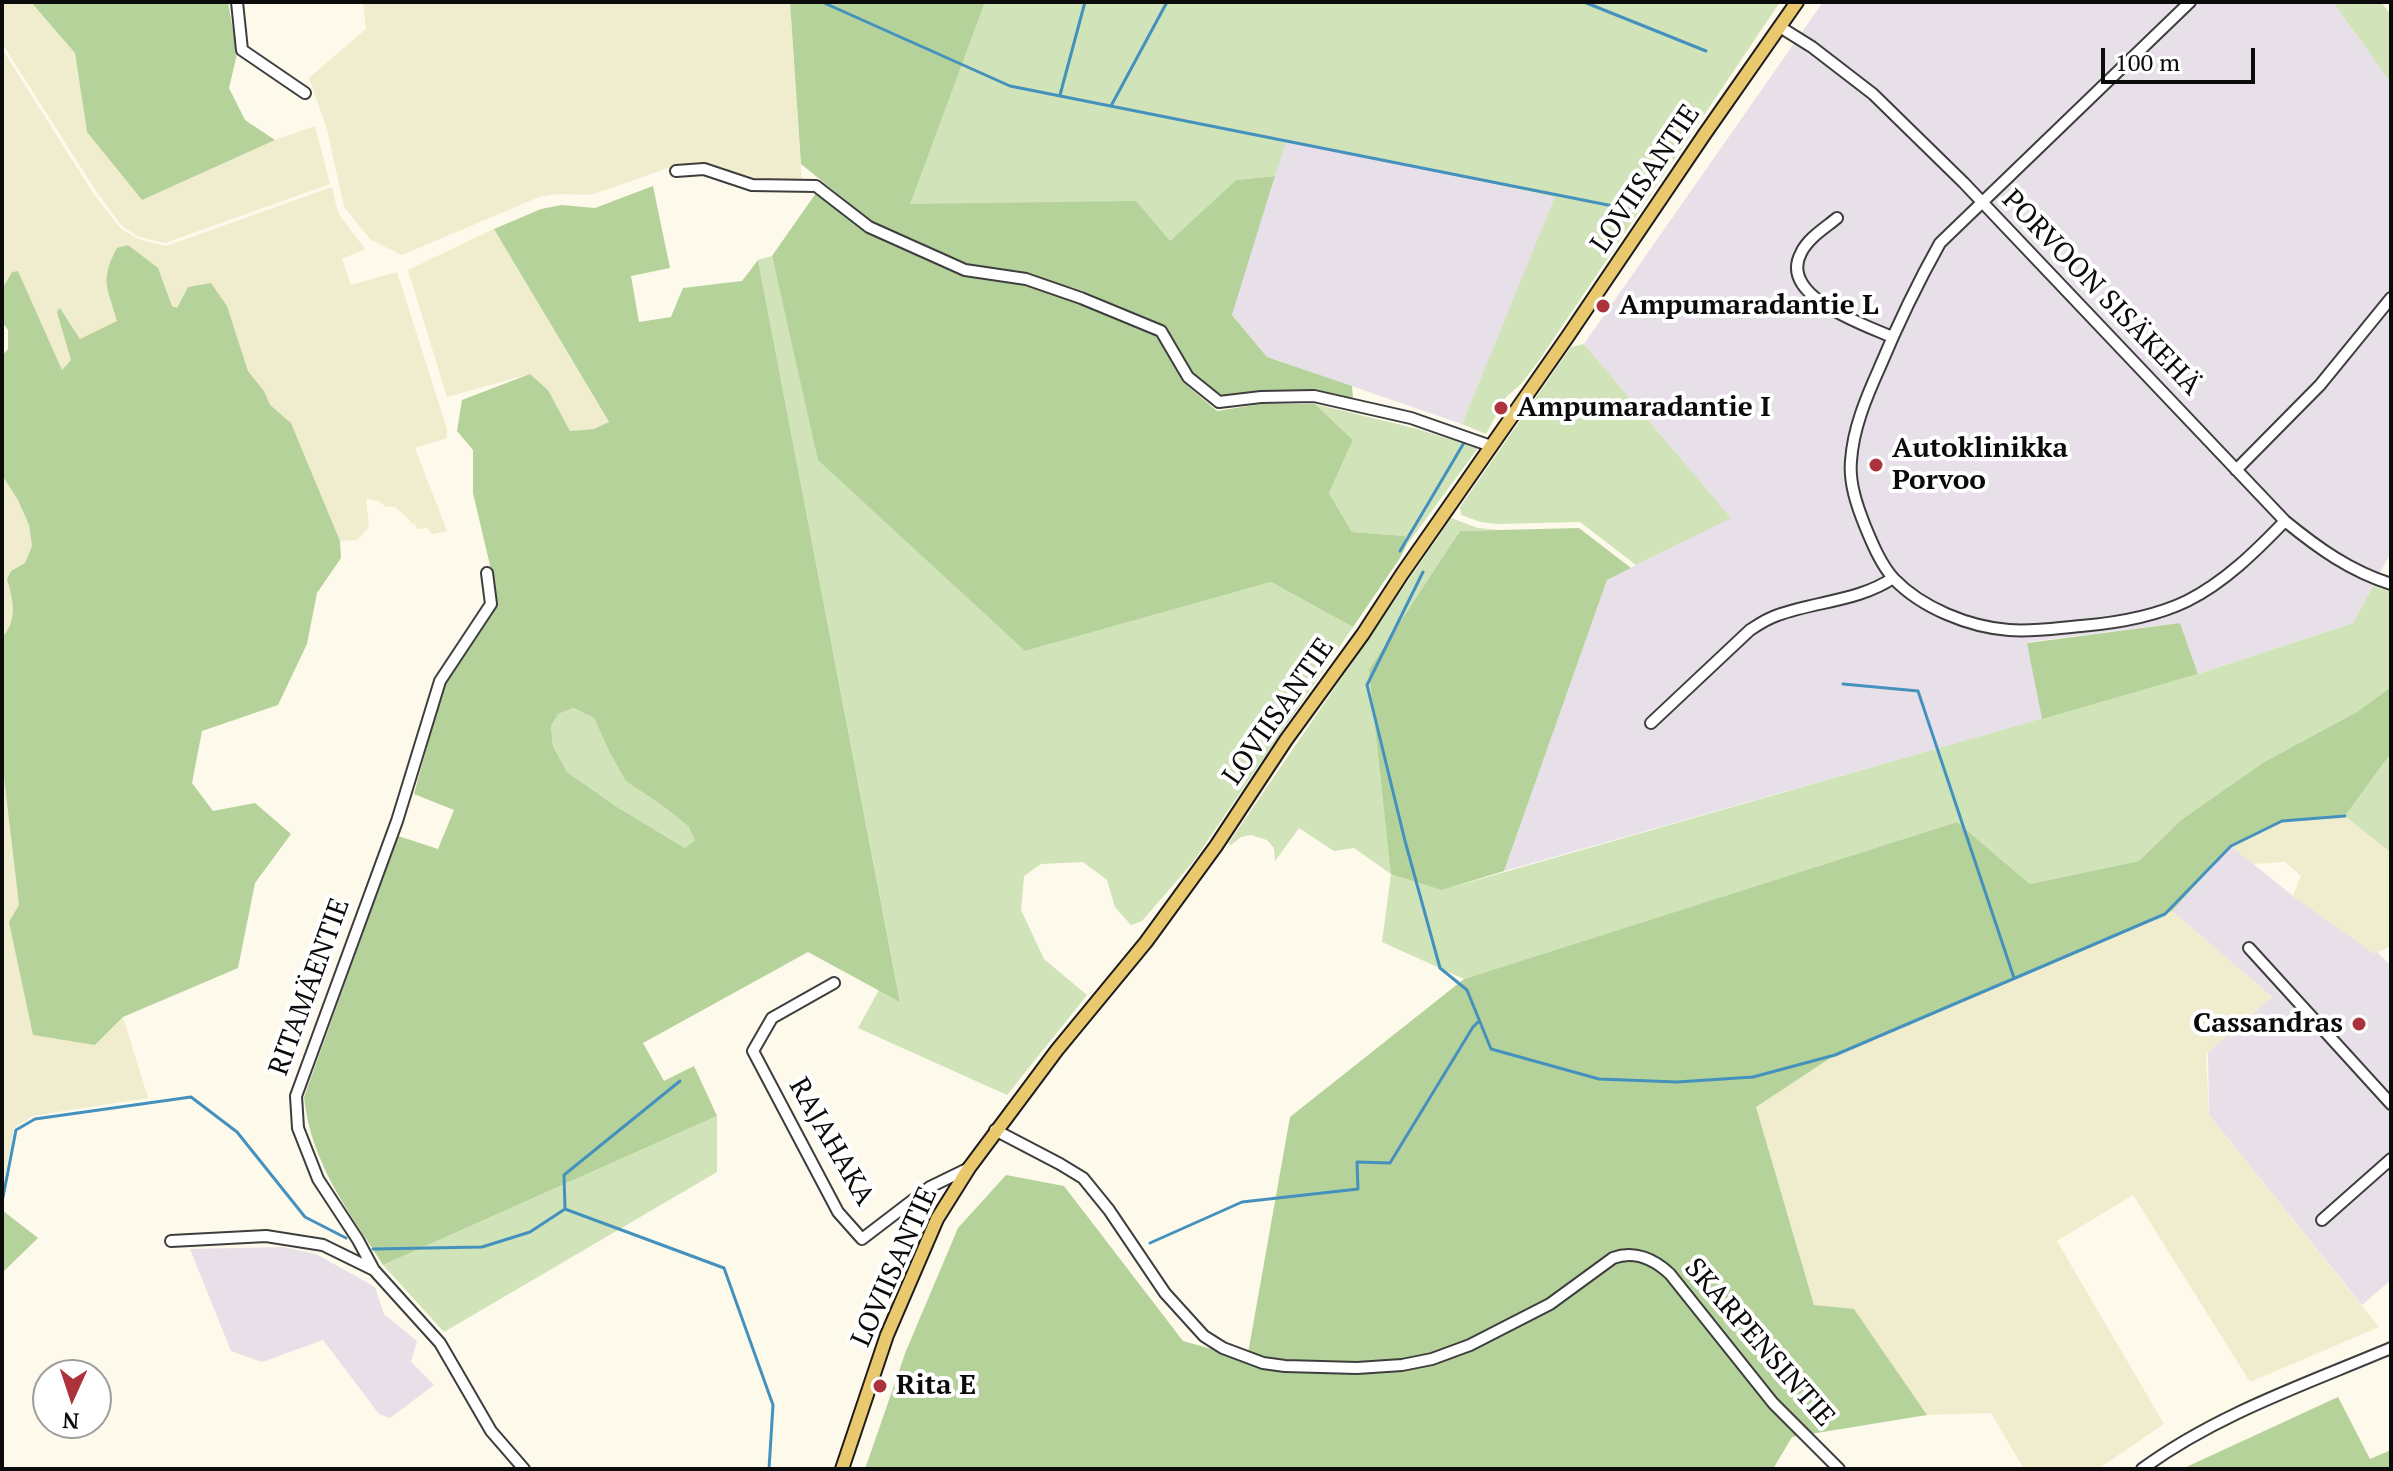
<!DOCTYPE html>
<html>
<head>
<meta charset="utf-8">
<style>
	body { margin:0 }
	#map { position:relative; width:2393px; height:1471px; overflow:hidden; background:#fdf9eb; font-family:"PT Serif",serif }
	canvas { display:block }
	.frame { position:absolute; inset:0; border:4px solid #0b0b0b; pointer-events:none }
	.north { position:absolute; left:32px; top:1359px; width:80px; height:80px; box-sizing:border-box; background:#fff; border:2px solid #9d9d9d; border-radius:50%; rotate:183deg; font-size:22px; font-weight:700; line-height:32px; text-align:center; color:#0b0b0b }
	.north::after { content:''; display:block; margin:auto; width:28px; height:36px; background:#ac323c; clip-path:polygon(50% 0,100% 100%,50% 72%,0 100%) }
	.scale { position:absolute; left:2101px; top:48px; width:154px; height:36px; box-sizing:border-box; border:4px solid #0b0b0b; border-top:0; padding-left:10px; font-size:24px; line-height:28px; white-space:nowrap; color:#0b0b0b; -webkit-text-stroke:6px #fff; paint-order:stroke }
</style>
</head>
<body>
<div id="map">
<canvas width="2393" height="1471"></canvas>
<div class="frame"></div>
<div class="north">N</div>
<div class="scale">100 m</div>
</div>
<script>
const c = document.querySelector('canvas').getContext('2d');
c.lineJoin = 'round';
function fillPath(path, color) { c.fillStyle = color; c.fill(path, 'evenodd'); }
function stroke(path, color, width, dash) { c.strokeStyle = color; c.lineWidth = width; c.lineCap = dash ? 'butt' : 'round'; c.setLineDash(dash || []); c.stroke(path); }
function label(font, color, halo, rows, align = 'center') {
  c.font = font + ' "PT Serif",serif'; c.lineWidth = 8; c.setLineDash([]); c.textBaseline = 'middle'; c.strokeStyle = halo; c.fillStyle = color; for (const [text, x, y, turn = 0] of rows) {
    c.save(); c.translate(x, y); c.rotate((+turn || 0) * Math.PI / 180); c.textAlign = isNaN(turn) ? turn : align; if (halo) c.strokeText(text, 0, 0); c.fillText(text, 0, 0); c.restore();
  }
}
fillPath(new Path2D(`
	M1823,2H2333L2391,83V557L2389,556L2353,623L2198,674L2180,623L2028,642L2042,719L1504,871L1607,580L1730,517L1584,344Z
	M1286,140L1556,197L1462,424L1267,357L1232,315Z
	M2231,846L2293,896L2377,952L2391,966V1280L2362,1305L2209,1115L2208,1052L2272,997L2172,911Z
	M283,1247L316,1254L375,1287L384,1314L417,1341L411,1362L434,1385L390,1418L379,1414L323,1340L262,1362L231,1351L190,1249Z`), '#e8e0e9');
fillPath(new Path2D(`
	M2,2H31L75,53L87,132L142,200L275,140L315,126L330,184L165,243L139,237L122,226L96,191L2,43Z
	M363,2H790L802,184L756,180L707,165L671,167L591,195L558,194L539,197L402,255L371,240L344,207L327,129L309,78L366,29Z
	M2,49L93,193L120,228L138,239L166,246L332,187L338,213L365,249L342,259L351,285L397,272L447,429V438L415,448L447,531L432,534L427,528L417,529L415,524L411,523L409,519L395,507H386L379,501L366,499L369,527L357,540L340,541L291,423L269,405L264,391L248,371L227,306L211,283L188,287L177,308L172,306L158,268L117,321L80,339L61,309L72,361L62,370L18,271L12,272L2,289Z
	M494,229L609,423L594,429L570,431L548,390L530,374L447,397L408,270Z
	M2,475L18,500L29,525L32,546L25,563L11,571L7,579L12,594L13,622L6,635L2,637Z
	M2,761L19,905L95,1045L123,1017L148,1098L32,1116L14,1128L2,1193Z
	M2345,816L2391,853V946L2374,954L2293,896L2301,876L2285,862L2253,864L2231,846L2282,821Z
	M2172,911L2272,997L2206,1054L2209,1115L2379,1327L2250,1382L2133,1195L2057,1241L2164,1424L2098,1469H2024L1991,1413L1927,1415L1854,1309L1814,1305L1756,1107L1838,1053Z`), '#f0ecce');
fillPath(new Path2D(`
	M985,2H1780L1540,359L1521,384L1506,397L1486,434L1462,424L1555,197L1287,140L1275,176L1236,180L1170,241L909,204Z
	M2333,2H2381L2391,15V83Z
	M772,256L819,460L1025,651L1271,582L1353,627L1193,862L1142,921L1131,925L1115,907L1107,880L1083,862L1041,864L1024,876L1021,910L1044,959L1087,995L1007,1095L858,1028L879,990L900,1001L758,260Z
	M1584,344L1731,518L1636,565L1580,522L1497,524L1481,522L1461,515L1460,507L1571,347Z
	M1315,404L1414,428L1478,448L1406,546L1405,536L1352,532L1329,493L1353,440Z
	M1451,518L1478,528L1498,530L1460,531L1420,594L1442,890L2198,674L2353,623L2373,586L2391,592V687L2357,712L2264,762L2181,820L2139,861L2030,884L1957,822L1464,979L1382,942L1391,874L1354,848L1334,851L1299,828L1275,861L1274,848L1267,840L1251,835L1241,837L1231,845L1228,844Z
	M572,708L594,718L609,751L659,803L688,826L695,840L685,848L617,807L567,772L553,746L551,726L558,714Z
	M2391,753V851L2390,852L2345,816Z
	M717,1116V1172L444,1332L383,1265Z`), '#d0e3b9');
fillPath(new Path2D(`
	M31,2H228L237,54L229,88L245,120L275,140L142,200L87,132L75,53Z
	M790,2H985L910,204L1136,201L1170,241L1236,180L1275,176L1232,315L1267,357L1352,386L1353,399L1310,390L1255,391L1223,396L1193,374L1166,327L1083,291L1027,274L969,264L875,224L801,164Z
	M653,186L670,268L631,276L639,322L671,317L683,288L742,281L758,260L900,1002L808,952L643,1043L664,1081L694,1066L717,1116L383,1265C348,1210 311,1164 304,1097L398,836L438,849L454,810L414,794L444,684L495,607L493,578L473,493V450L457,431L462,400L530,374L548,390L570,431L594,429L609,422L494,229L541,209L562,205L595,208ZM573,708L594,718L609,751L626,781L659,803L688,826L695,840L685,848L617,807L567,772L553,746L551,726L558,714Z
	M816,193L866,232L964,276L1028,286L1088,307L1158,336L1183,382L1217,411L1261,404H1315L1353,440L1329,493L1352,532L1405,536L1406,546L1400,558L1353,627L1271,582L1025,651L818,460L772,256Z
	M128,245L158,268L172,306L177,308L188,287L211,283L227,306L248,371L264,391L270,405L291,423L340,541L341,558L317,593L307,644L278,705L202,731L192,783L213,811L255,803L291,834L255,883L238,968L123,1017L95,1045L33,1035L9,922L19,905L2,761V637C18,622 13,599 7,579L11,571L25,563L32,546L29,525L18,500L2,475V356L8,349V330L2,322V289L12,272L18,271L62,370L71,360L57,312L60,308L80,339L117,321C108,288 99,281 117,248Z
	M1579,528L1631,568L1607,580L1504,871L1442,890L1391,874L1369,670L1460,531Z
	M2180,623L2198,674L2042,719L2027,643Z
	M2391,687V753L2345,816L2282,821L2231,846L2172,911L1838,1053L1756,1107L1814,1305L1854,1309L1927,1415L1792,1437L1773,1469H865L906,1351L958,1228L1006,1175L1064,1186L1183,1341L1247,1359L1290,1117L1464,979L1957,822L2030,884L2139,861L2181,820L2264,762L2357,712Z
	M2,1210L38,1238L2,1273Z
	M2338,1397L2370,1459L2391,1450V1469H2182Z`), '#b5d29a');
stroke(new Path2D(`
	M822,2L1010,86L1628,209
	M1584,2L1706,51
	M1060,95L1085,2
	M1111,106L1167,2
	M1400,551L1465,441
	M1423,572L1367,685L1405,841L1440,968L1467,990L1491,1049L1599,1079L1677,1082L1753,1077L1835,1055L2165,914L2231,846L2282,821L2345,816
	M1843,684L1918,691L2014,978
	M3,1197L16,1130L35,1119L191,1097L237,1132L305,1217L346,1238
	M565,1209L724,1268L773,1405L769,1469
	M1150,1243L1242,1202L1358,1189L1357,1162L1390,1163L1473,1027L1478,1022
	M373,1249L482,1247L530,1232L565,1209L564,1175L680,1081`), '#4491be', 3);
const minor = new Path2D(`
	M237,2L242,50L305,93
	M2190,2L1940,243C1917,284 1897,326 1879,369C1866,398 1853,429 1851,461C1849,483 1857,506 1865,526C1872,543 1881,565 1894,579C1922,608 1969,627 2009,630C2033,632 2057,628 2081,626C2117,623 2154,617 2187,601C2225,582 2256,551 2285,521
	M1780,27L1812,47L1873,94L1964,183L2285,521C2318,548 2350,571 2391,584
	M676,171L704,169L752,185L816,186L869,227L965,270L1026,279L1081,298L1161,331L1188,377L1219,402L1261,397L1314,396L1411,418L1491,446
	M1837,218C1825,228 1808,238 1801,253C1778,296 1863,324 1892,337
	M2236,470L2320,385L2391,298
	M487,573L491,604L440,681L397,821L296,1096L298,1128L318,1179L358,1240L374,1270L440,1343L491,1431L524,1469
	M1651,723L1750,630C1759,624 1768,618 1778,615C1817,601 1859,601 1893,578
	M2249,948L2391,1104
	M834,983L772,1018L753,1051L838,1212L862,1239L930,1187L969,1168
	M995,1130L1060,1164L1083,1178L1109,1210L1165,1293L1204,1336L1223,1348L1263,1363L1285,1366L1357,1368L1402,1365L1432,1359L1470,1345L1550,1304L1613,1258C1634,1250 1654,1259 1670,1274L1773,1403L1839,1469
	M2322,1220L2391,1159
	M171,1241L266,1236L323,1245L374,1270
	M2142,1469C2217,1414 2306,1384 2391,1348`);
const major = new Path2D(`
	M842,1469L887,1335L937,1219L969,1168L1057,1050L1146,942L1216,846L1286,740L1363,634L1402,574L1568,336L1704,135L1797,2`);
stroke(minor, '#3e3e3e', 14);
stroke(major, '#1c1c1c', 16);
stroke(minor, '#fff', 10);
stroke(major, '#eac86e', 12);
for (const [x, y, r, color] of [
	[1603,306,8,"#ac323c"],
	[1501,408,8,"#ac323c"],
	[1876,465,8,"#ac323c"],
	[2359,1024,8,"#ac323c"],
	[880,1386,8,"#ac323c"]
]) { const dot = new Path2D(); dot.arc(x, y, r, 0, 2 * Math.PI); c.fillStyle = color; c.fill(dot); stroke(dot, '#fff', 3); }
label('28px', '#0b0b0b', '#fff', [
	["LOVIISANTIE",1646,179,-56],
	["PORVOON SISÄKEHÄ",2101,293,46],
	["LOVIISANTIE",1279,712,-55],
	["RITAMÄENTIE",310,987,-70],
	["RAJAHAKA",831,1142,60],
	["LOVIISANTIE",895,1267,-66],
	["SKARPENSINTIE",1759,1343,49]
]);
label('bold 28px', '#0b0b0b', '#fff', [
	["Ampumaradantie L",1619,306],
	["Ampumaradantie I",1517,408],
	["Autoklinikka",1892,449],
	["Porvoo",1892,481],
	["Cassandras",2343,1024,"right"],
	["Rita E",896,1386]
], 'left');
</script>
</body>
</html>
